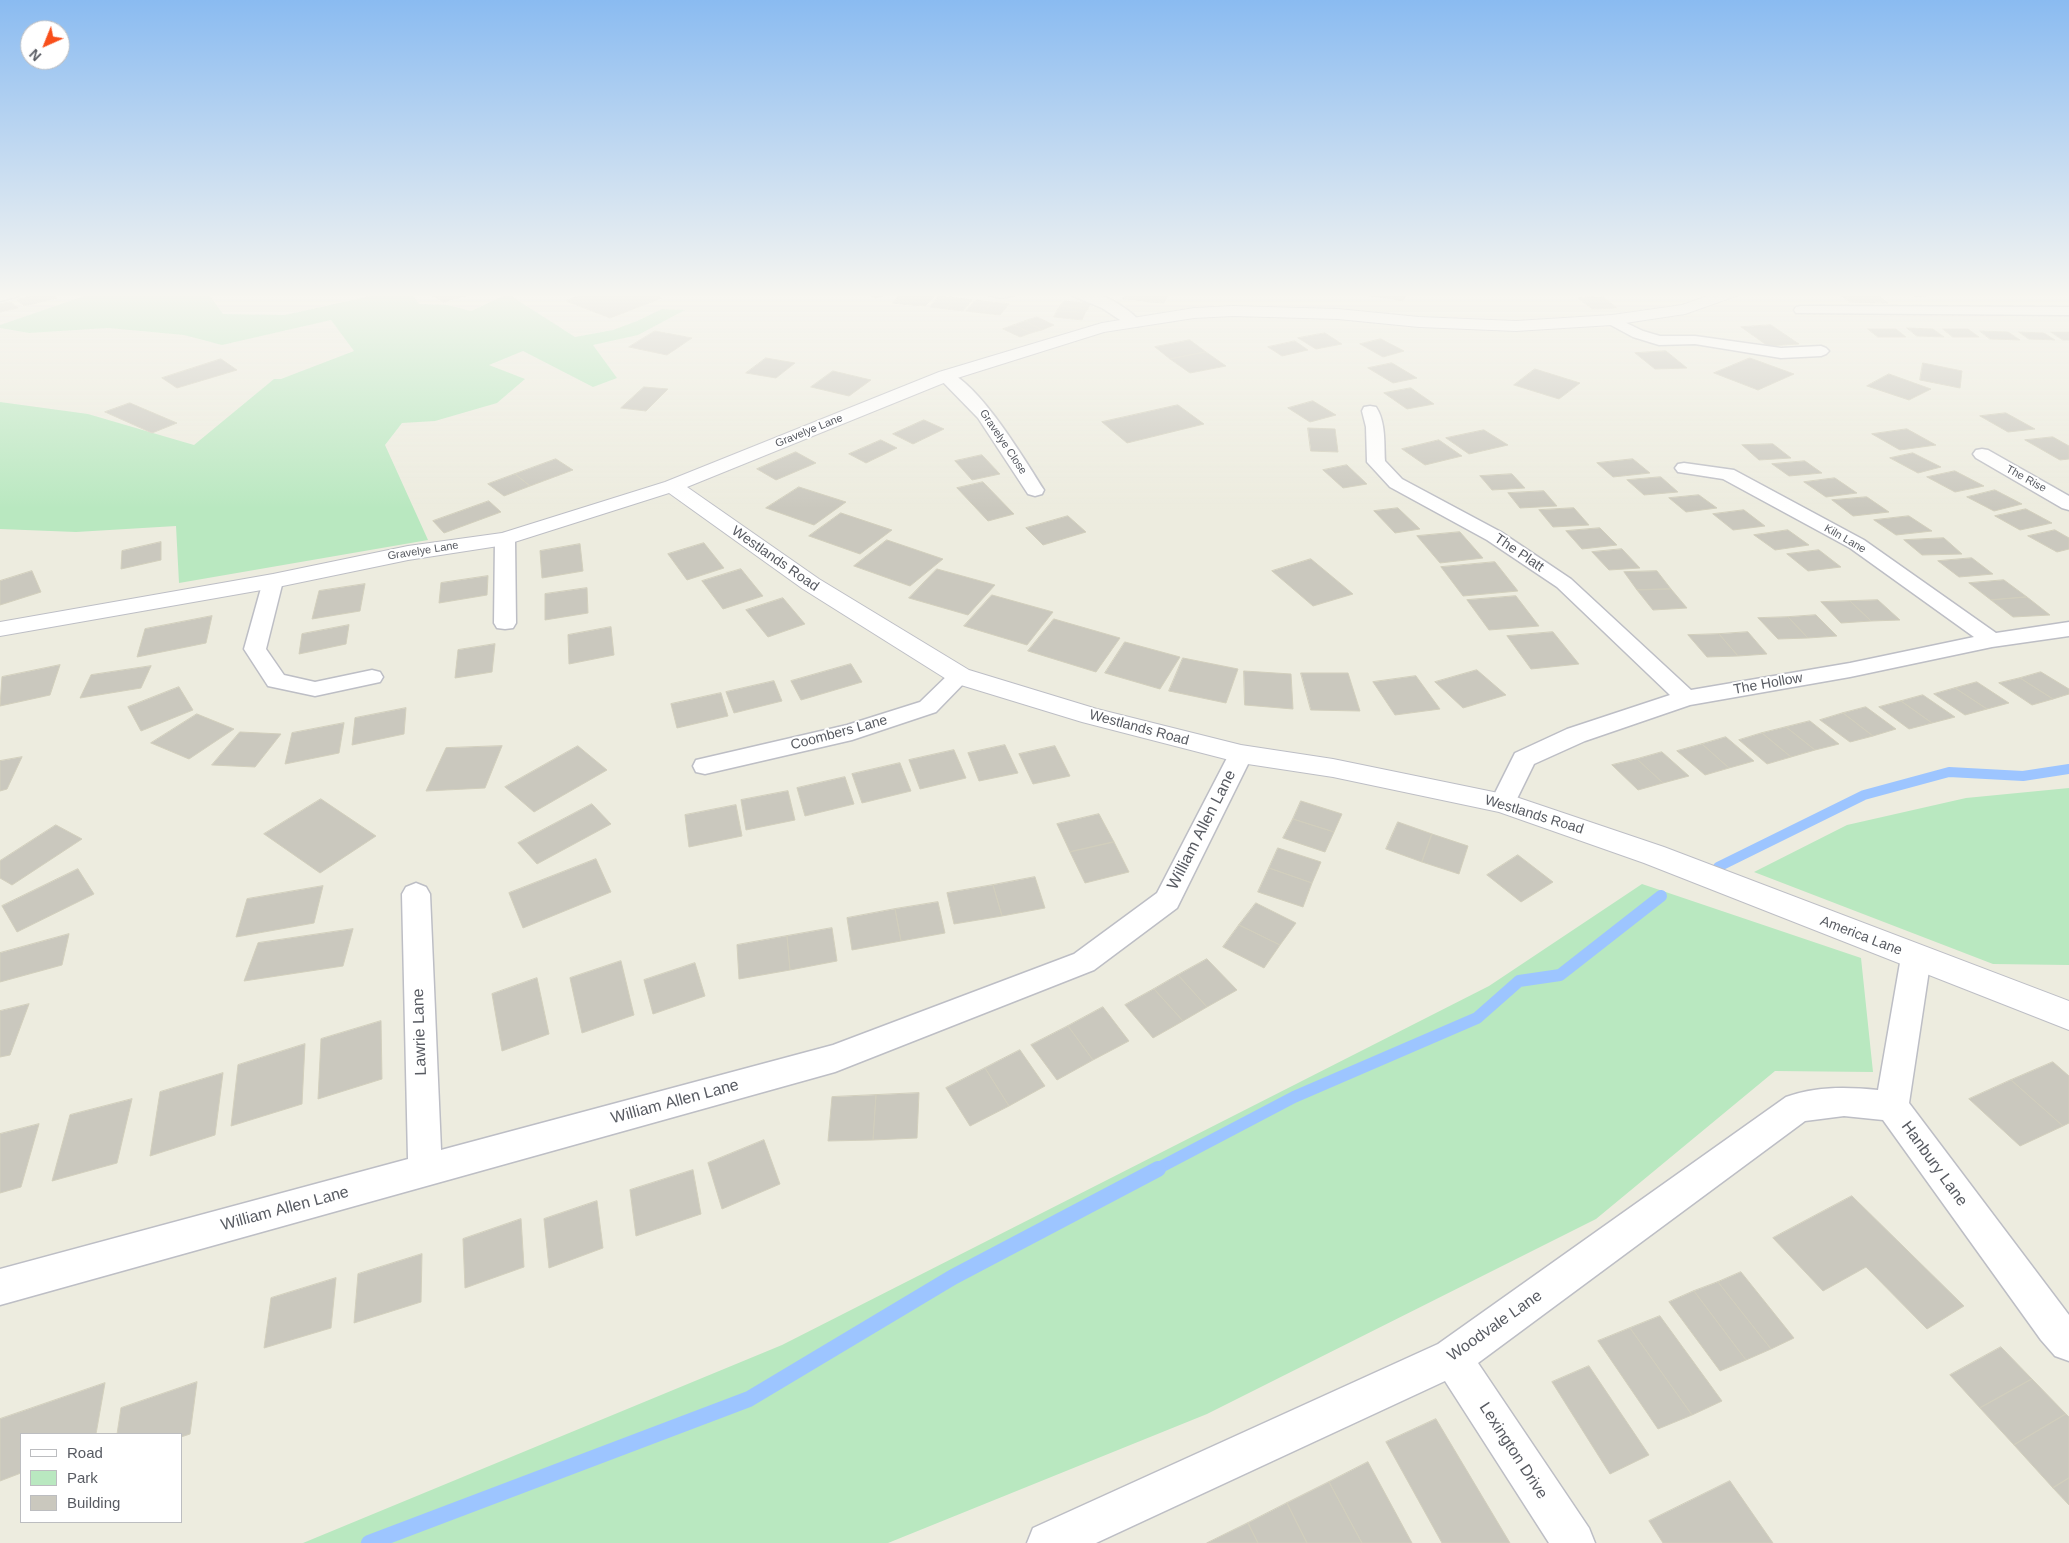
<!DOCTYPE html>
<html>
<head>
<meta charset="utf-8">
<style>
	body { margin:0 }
	#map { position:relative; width:2069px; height:1543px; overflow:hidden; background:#edecdf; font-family:Helvetica,sans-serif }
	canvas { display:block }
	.legend { position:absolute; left:20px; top:1433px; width:162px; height:90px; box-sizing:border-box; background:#fff; border:1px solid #bcbdc0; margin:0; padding:6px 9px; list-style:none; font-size:15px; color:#585b62 }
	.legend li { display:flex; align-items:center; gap:10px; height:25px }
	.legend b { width:25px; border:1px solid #bcbdc0 }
	.north { position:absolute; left:20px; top:20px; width:50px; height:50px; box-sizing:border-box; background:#fff; border:1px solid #bcbdc0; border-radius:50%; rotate:224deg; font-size:14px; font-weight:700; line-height:20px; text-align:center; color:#585b62 }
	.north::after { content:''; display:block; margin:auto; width:18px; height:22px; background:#f84f1b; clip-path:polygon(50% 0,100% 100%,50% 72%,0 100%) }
</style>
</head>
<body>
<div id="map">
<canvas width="2069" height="1543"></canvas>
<ul class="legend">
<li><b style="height:6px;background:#fff"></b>Road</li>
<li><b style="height:14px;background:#b9e8c0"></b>Park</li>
<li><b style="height:14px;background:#cac8be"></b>Building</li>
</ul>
<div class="north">N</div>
</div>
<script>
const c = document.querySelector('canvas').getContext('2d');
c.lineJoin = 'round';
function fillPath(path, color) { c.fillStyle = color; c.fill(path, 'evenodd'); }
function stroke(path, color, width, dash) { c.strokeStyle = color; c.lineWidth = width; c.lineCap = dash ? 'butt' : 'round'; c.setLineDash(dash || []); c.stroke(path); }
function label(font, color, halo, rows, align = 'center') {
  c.font = font + ' Helvetica,sans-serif'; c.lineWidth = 4; c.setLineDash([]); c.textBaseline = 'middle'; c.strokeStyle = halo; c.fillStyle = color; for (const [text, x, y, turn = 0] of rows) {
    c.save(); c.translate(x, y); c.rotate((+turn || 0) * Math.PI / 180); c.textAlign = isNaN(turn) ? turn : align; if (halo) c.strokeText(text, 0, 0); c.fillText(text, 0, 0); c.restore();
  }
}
fillPath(new Path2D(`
	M93,293H208L223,314L285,315L375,295V293H411L419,304L448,305L471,311L508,294L575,337L613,330L637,321L662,309L685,310L638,335L593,345L617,378L593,387L523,351L489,365L525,379L497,403L435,421L402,423L385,445L428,540L179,583L176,526L76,532L0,529V402L88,414L194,445L274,379H281L354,351L331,320L222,345L184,335L108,328L29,333L0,328V325Z
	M2069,788V965L1993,964L1754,872L1847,825L1966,798Z
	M1642,884L1861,958L1873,1072L1775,1071L1596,1219L1207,1414L888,1543H303L782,1345L1489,986Z`), '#b9e8c0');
stroke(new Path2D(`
	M1718,867L1864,795L1949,772L2023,776L2069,769`), '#9dc5ff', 10);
stroke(new Path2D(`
	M1155,1170L1294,1097L1477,1018L1519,981L1560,975L1661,896`), '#9dc5ff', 12);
stroke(new Path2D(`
	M369,1543L749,1399L953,1277L1158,1169`), '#9dc5ff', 16);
const building = new Path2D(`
	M45,293H52L57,298L24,306L17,300Z
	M428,293H474L444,302Z
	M588,293H647L662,298L610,318L566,301Z
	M865,293H890L876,298Z
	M902,293H911L919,294L909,305L893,303Z
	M1126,293H1141L1136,300L1123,299Z
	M1141,293H1154L1149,302L1136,300Z
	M1154,293H1169L1164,303L1149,302Z
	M1372,293H1389L1386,298L1370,296Z
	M1389,293H1406L1403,301L1386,298Z
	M1578,293H1603L1605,295L1582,296Z
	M1839,293L1876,294L1888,303L1849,302Z
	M1897,293H1924L1927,296L1900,295Z
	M919,294L935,296L925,306L909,305Z
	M939,296L956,298L946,309L930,307Z
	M1603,297L1617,308L1592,309L1578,298Z
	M956,298L972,300L963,311L946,309Z
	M976,300L992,302L983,313L966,311Z
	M1064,301L1091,303L1088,309L1060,306Z
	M11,302L18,308L0,312V304Z
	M992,302L1009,304L1000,315L983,313Z
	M1060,306L1088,309L1085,313L1057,311Z
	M1057,311L1085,313L1082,320L1054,317Z
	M1037,317L1054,325L1042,330L1025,321Z
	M1025,321L1042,330L1031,333L1014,325Z
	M1014,325L1031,333L1020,337L1003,329Z
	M1771,325L1799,344L1768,346L1741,327Z
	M1907,328L1933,329L1944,337L1917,336Z
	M1868,329H1896L1906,337H1878Z
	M1943,329H1968L1979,337H1953Z
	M655,331L692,338L667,355L629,347Z
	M1980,331L2008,332L2020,340L1990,339Z
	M2019,332L2044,333L2055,340L2029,339Z
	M2051,332H2069V340H2063Z
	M1325,333L1342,344L1316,349L1298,338Z
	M1381,339L1404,351L1383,357L1360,344Z
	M1190,340L1206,352L1170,359L1155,347Z
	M1295,341L1308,350L1282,356L1268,347Z
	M1666,351L1687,368L1655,369L1635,353Z
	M1206,352L1226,366L1190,373L1170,359Z
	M766,358L795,363L776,378L746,373Z
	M1750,358L1794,374L1758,390L1714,373Z
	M221,359L237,370L177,388L162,378Z
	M1392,363L1417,378L1393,383L1368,368Z
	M1923,363L1962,371L1960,388L1920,380Z
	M1535,369L1580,383L1559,399L1514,385Z
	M833,371L871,380L849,396L811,387Z
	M1889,374L1931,389L1909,400L1867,386Z
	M644,387L668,389L646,411L621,408Z
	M1411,388L1434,404L1407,409L1384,393Z
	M1313,401L1336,415L1310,422L1288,408Z
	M130,403L177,423L152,433L105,412Z
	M1178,405L1204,424L1127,443L1102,422Z
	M2006,413L2035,429L2008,432L1980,416Z
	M924,420L944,429L913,444L893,434Z
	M1308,428L1335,429L1338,452L1311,451Z
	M1907,429L1936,445L1900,450L1872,434Z
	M1484,430L1508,445L1469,454L1446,438Z
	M2053,437L2069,446V459L2060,460L2025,440Z
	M881,440L897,448L866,463L849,454Z
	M1439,440L1462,456L1425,465L1402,449Z
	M1773,444L1791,458L1759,460L1742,445Z
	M796,452L816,463L776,480L757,469Z
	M1913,453L1941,467L1918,473L1890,458Z
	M982,455L1000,474L972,480L955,461Z
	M556,459L573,470L530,486L515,474Z
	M1633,459L1650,473L1613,477L1597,463Z
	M1805,461L1822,473L1789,476L1772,464Z
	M1347,465L1367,484L1343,488L1323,470Z
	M1955,471L1984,486L1955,492L1927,477Z
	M515,474L530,486L504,496L488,484Z
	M1512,474L1525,488L1492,490L1480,476Z
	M1661,477L1678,492L1644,495L1627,480Z
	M1835,478L1857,493L1826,497L1804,482Z
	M983,482L1014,514L988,521L957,488Z
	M799,487L846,502L814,525L766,508Z
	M1995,490L2022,504L1994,511L1967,497Z
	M1544,491L1557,506L1520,508L1508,493Z
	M1699,495L1717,508L1686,512L1669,498Z
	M1867,497L1889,512L1853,516L1832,500Z
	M489,501L501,512L444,533L433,521Z
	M1398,508L1420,529L1395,533L1374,511Z
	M1574,508L1589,525L1553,527L1539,510Z
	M2026,509L2052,523L2020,530L1995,516Z
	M1744,510L1765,526L1733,530L1713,514Z
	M841,513L892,530L860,554L809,536Z
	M1068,516L1086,532L1043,545L1026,528Z
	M1909,516L1932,531L1896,535L1874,520Z
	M1600,528L1617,545L1582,549L1566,531Z
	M1788,530L1809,545L1775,550L1754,535Z
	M2055,530L2069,538V549L2057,552L2028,536Z
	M1460,532L1483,558L1440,563L1417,536Z
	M1944,538L1962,554L1922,555L1904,540Z
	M887,540L943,559L910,586L854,566Z
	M161,542V560L121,569L122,551Z
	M704,543L724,568L687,580L668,554Z
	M580,544L583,571L542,578L540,551Z
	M1622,549L1640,568L1609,570L1592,552Z
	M1819,550L1841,567L1808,571L1787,554Z
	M1972,558L1993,574L1959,577L1938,561Z
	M1311,559L1353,594L1313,606L1272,571Z
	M1495,562L1518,591L1463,596L1441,567Z
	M741,569L763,596L723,609L702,581Z
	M937,569L995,585L968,615L909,598Z
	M32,571L41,592L0,605V581Z
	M1657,571L1671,589L1637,590L1624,572Z
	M488,576L487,595L439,603L441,583Z
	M2004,580L2027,597L1991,600L1969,583Z
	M365,584L360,611L312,619L319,591Z
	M587,588L588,613L545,620V594Z
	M1671,589L1687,608L1653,610L1637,590Z
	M992,595L1053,612L1027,645L964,626Z
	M1516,596L1539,626L1489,630L1467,600Z
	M2027,597L2050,615L2013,617L1991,600Z
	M783,598L805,624L768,637L746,610Z
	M1878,600L1900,620L1871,621L1850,601Z
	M1850,601L1871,621L1841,623L1821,602Z
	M1816,615L1837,636L1808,638L1788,617Z
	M212,616L206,643L137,657L145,629Z
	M1788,617L1808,638L1778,639L1758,618Z
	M1054,619L1120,638L1096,672L1028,651Z
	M349,625L346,644L299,654L302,634Z
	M611,627L614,655L569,664L568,635Z
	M1553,632L1579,664L1531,669L1507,636Z
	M1748,632L1767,654L1738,656L1719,634Z
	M1719,634L1738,656L1707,657L1688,635Z
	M1125,642L1180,657L1160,689L1105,673Z
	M495,644L492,672L455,678L458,650Z
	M1183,658L1238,669L1226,703L1169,691Z
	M851,664L862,682L801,700L791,681Z
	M60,665L50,695L0,706L2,677Z
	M151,666L141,688L80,698L91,675Z
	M1477,670L1506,695L1463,708L1435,682Z
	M1244,671L1291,674L1293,709L1245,705Z
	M2041,672L2069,689V694L2053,699L2020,678Z
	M1301,673H1348L1360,711L1311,710Z
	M1416,676L1440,709L1395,715L1373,682Z
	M2020,678L2053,699L2032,705L1999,683Z
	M774,681L782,701L734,713L726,692Z
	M1977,682L2009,703L1987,709L1955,688Z
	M179,687L193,710L141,731L128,707Z
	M1955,688L1987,709L1965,715L1934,694Z
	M721,693L728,716L677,728L671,704Z
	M1923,695L1955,717L1932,723L1901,701Z
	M1901,701L1932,723L1909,729L1879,707Z
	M1866,707L1896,729L1873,736L1843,713Z
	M406,708L404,734L352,745L355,718Z
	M1843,713L1873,736L1850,742L1820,720Z
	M197,714L234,729L189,759L151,743Z
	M1810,721L1839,744L1815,750L1786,727Z
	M344,723L339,753L285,764L292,733Z
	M1786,727L1815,750L1791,757L1762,733Z
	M240,732L281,734L255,767L212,765Z
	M1762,733L1791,757L1767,764L1739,740Z
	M1726,737L1754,761L1729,768L1702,744Z
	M1702,744L1729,768L1705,775L1677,751Z
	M1005,745L1018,773L979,781L968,753Z
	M502,746L485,788L426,791L446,748Z
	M578,746L607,770L534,812L505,787Z
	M1055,746L1070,776L1033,784L1019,754Z
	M954,750L966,778L920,789L909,760Z
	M1662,752L1689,776L1663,783L1637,759Z
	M22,757L7,789L0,791V761Z
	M1637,759L1663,783L1638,790L1612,765Z
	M900,763L911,791L862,803L852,774Z
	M845,777L854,804L805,816L797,788Z
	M788,791L795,820L746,830L741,800Z
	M321,799L376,836L320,873L264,834Z
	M1301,801L1342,814L1334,832L1293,819Z
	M592,804L611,824L537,864L518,843Z
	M736,805L742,836L689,847L685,815Z
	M1099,814L1114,842L1070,852L1057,824Z
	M1293,819L1334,832L1325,852L1283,838Z
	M1398,822L1432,834L1422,862L1386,849Z
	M56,825L82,839L12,885L0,878V861Z
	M1432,834L1468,846L1459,874L1422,862Z
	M1114,842L1129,872L1085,883L1070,852Z
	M1278,848L1321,862L1312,883L1269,868Z
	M1518,855L1553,882L1521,902L1487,875Z
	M596,859L611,892L523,928L509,893Z
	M1269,868L1312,883L1303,907L1258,892Z
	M78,869L94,894L17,932L2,906Z
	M1035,877L1045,908L1002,916L993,885Z
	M993,885L1002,916L954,924L947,893Z
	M323,886L314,923L236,937L247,899Z
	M938,902L945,933L901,941L895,909Z
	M1256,903L1296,923L1280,945L1239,925Z
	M895,909L901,941L852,950L847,918Z
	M1239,925L1280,945L1264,968L1223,947Z
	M832,928L837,961L790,970L787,936Z
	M353,929L343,966L244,981L258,943Z
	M69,934L62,965L0,982V953Z
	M787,936L790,970L739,979L737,945Z
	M1207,959L1237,990L1207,1007L1178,975Z
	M621,961L634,1015L582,1033L570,978Z
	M695,963L705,996L653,1014L644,980Z
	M1178,975L1207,1007L1183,1021L1154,989Z
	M537,978L549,1034L502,1051L492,994Z
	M1154,989L1183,1021L1153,1038L1125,1005Z
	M29,1004L10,1055L0,1057V1011Z
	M1103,1007L1129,1041L1093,1060L1068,1026Z
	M381,1021L382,1079L318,1099L321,1039Z
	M1068,1026L1093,1060L1057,1080L1031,1045Z
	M305,1044L302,1104L231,1126L238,1065Z
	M1020,1050L1045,1086L1009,1106L985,1068Z
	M2053,1062L2069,1076V1123L2063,1126L2011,1080Z
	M985,1068L1009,1106L970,1126L946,1088Z
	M223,1073L215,1135L150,1156L160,1092Z
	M2011,1080L2063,1126L2020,1146L1969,1099Z
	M919,1093L917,1138L873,1140L876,1095Z
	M876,1095L873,1140L828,1141L832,1097Z
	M132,1099L117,1163L52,1181L70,1115Z
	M39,1124L21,1187L0,1193V1134Z
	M764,1140L780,1184L722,1209L708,1163Z
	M693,1170L701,1214L636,1236L630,1190Z
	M1852,1196L1964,1306L1927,1329L1866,1267L1823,1291L1773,1238Z
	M597,1201L603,1248L549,1268L544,1219Z
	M521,1219L524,1267L465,1288L463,1239Z
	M422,1254L421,1302L354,1323L358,1274Z
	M1741,1272L1794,1338L1771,1349L1718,1282Z
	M336,1278L331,1328L264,1348L271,1298Z
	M1718,1282L1771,1349L1746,1360L1694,1291Z
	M1694,1291L1746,1360L1720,1371L1669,1302Z
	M1660,1316L1722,1401L1692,1415L1630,1328Z
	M1630,1328L1692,1415L1658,1429L1598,1341Z
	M2001,1347L2032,1379L1980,1408L1950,1375Z
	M1589,1366L1649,1455L1610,1474L1552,1382Z
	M2032,1379L2066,1414L2014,1445L1980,1408Z
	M197,1382L190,1434L181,1437V1434H117L121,1408Z
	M105,1383L96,1434H21V1473L0,1481V1419Z
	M2066,1414L2069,1417V1478L2053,1488L2014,1445Z
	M1436,1419L1510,1543H1442L1386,1442Z
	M1368,1462L1412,1543H1362L1329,1482Z
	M2069,1478V1505L2053,1488Z
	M1730,1481L1773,1543H1663L1649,1521Z
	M1329,1482L1362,1543H1307L1287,1503Z
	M1287,1503L1307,1543H1258L1248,1523Z
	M1248,1523L1258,1543H1207Z`);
fillPath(building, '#cac8be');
stroke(building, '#d2cfbd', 1);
const minor = new Path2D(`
	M0,293H21L19,296L0,301Z
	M987,293H1016C1010,299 993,299 987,293Z
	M1071,293C1079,293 1088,292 1095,294C1110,297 1132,311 1141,323L1139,326H1129L1102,308L1073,296Z
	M1801,306L2069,307V315L1796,313L1794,310L1796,307Z
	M1612,316L1643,331L1660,336H1695L1781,348L1821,346L1826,348L1829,351L1826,354L1821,356L1781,358L1695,344L1659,345L1633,337L1607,323L1605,320L1607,317Z
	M945,371C977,379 1026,462 1044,490L1042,494L1035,496L1028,494L978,418L937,376L939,373Z
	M1370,406L1376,407C1386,422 1384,444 1385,461L1402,479L1501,532L1571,579L1691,690L1850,663L1974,637L1850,548L1723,479L1678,472L1675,468L1678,464L1684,463L1734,470L1864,540L1996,633L2069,622V636L1992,647L1850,677L1690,705L1585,741L1534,764L1512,809L1503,812L1494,809L1490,803L1515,753L1567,729L1670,695L1557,587L1487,540L1390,487L1367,462L1366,427L1362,411L1364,407Z
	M1982,449L1988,450L2069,496V510L2062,508L1976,458L1973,454L1976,450Z
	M505,533L512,535L515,539L516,623L513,628L505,629L497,628L494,623L495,539L498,535Z
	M273,575L280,577L283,581L266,649L284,675L315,682L372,670L380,672L383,677L380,682L315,696L268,686L244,649L263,581L266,577Z
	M960,669L968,671L971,676L936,712L852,740L705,774L696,772L693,766L696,760L847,725L920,702L952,671Z
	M1241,746L1250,748L1253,754L1177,908L1094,970L835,1072L0,1305V1269L408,1159L402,894L406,887L416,883L426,887L430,894L441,1150L833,1045L1074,954L1157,893L1229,754L1232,748Z
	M1916,945L1926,949L1931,957L1909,1103L2069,1315V1361L2055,1356L2041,1340L1883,1120L1844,1116L1805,1121L1478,1363L1589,1528L1595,1543H1549L1445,1381L1096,1543H1027L1033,1528L1438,1344L1786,1097C1816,1086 1848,1087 1878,1090L1901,957L1906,949Z`);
const tertiary = new Path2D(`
	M1716,293H1739L1736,296L1685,314L1612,325L1516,331L1419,327L1338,319L1233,316L1194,318L1104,332L951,380L687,487L819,579L969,670L1097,709L1241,745L1333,759L1513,796L1664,847L2069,1001V1030L1644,863L1499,812L1333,777L1241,763L1082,722L951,682L803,589L669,493L505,545L408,560L273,588L0,636V622L273,574L408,546L502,533L665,482L939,372L1102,323L1194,308L1233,306L1338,309L1419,317L1516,321L1612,315L1682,305Z`);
stroke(minor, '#bdbec5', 3);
stroke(tertiary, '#bdbec5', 2);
fillPath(minor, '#fff');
fillPath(tertiary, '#fff');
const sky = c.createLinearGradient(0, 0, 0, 509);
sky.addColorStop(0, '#8abbf1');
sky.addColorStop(0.58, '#f7f6f1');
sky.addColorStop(1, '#f7f6f100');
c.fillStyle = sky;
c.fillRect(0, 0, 2069, 509);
label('11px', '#585b62', '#fff', [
	["Gravelye Lane",809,431,-22],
	["Gravelye Close",1003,442,56],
	["The Rise",2026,479,29],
	["Kiln Lane",1845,539,30],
	["Gravelye Lane",423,551,-9]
]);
label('14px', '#585b62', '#fff', [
	["The Platt",1519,553,34],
	["Westlands Road",775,559,35],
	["The Hollow",1768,684,-10],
	["Westlands Road",1139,728,15],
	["Coombers Lane",839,733,-15],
	["Westlands Road",1534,815,17],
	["America Lane",1861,936,21]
]);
label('16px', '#585b62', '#fff', [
	["William Allen Lane",1202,830,-63],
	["Lawrie Lane",420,1032,-92],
	["William Allen Lane",675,1102,-15],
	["Hanbury Lane",1934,1164,54],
	["William Allen Lane",285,1209,-15],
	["Woodvale Lane",1495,1326,-35],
	["Lexington Drive",1513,1451,57]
]);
</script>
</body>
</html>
